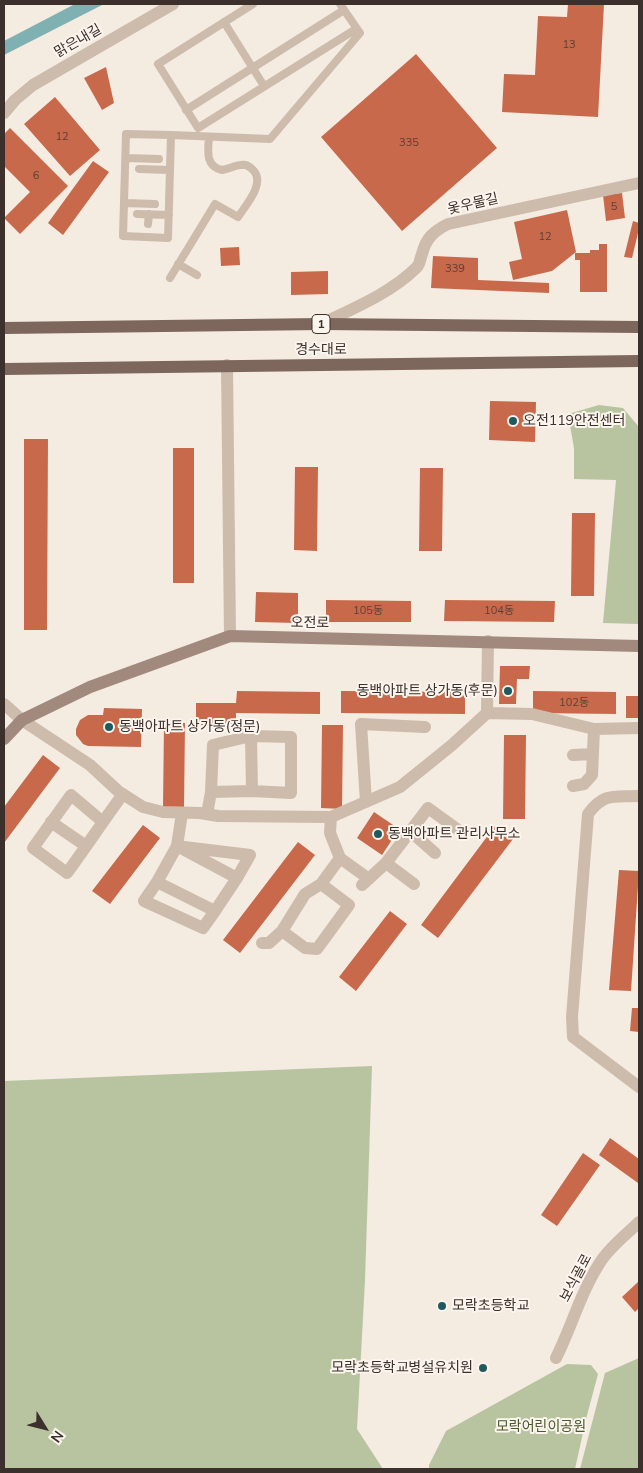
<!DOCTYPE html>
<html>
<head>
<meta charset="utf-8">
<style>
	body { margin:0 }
	#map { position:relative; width:643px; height:1473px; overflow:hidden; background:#f4ebe1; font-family:Mulish,sans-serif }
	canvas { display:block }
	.frame { position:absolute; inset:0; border:5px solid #3b302b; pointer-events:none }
	.north { position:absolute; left:20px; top:1403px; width:50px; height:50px; -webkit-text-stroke:4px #fbf5ee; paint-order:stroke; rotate:126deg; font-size:14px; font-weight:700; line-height:20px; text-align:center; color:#3b302b }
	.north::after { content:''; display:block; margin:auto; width:18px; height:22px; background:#3b302b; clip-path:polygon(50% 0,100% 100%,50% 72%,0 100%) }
</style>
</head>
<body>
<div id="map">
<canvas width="643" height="1473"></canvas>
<div class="frame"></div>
<div class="north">N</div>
</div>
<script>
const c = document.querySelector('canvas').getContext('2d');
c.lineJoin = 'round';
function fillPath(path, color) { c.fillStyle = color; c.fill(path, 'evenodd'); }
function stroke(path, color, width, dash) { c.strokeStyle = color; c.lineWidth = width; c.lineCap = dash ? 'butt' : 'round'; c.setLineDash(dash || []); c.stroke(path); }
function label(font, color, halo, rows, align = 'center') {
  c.font = font + ' Mulish,"Noto Sans KR",sans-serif'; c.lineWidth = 4; c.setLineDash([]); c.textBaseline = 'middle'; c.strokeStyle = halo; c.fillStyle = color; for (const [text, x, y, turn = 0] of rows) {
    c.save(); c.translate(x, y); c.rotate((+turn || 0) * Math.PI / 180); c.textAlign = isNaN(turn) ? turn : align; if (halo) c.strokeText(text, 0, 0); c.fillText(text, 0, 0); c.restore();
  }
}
fillPath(new Path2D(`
	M599,405L623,408L639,427V624L603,623L616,480L574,479V448L568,414Z
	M372,1066L365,1280L357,1429L383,1469H4V1081Z
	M639,1358V1469H580L605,1373Z
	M567,1364L591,1365L598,1374L586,1419L575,1469H429V1465L446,1431Z`), '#b8c4a0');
fillPath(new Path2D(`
	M75,4H104L4,55V41Z`), '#7fb0b2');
fillPath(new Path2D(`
	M568,4H604L598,117L502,112L504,74L535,75L538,16L567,17Z
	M416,54L497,148L402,231L321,137Z
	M106,67L114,103L102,110L84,78Z
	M55,97L100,150L70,176L24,124Z
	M10,128L68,186L20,234L4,218L30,192L4,166V134Z
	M93,161L109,172L63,235L48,223Z
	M622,193L625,218L606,221L603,195Z
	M567,210L576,252L552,271L513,280L509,262L522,259L514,222Z
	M633,221L639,223V229L632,258L624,257Z
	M599,244H607V292H580V260H575V253H590V250H599Z
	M239,247L240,265L221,266L220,248Z
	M433,256L478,258V280L549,283V293L431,288Z
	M328,271V294L291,295V272Z
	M490,401L536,402L535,442L489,440Z
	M24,439H48L47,630H24Z
	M173,448H194V583H173Z
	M295,467H318L317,551L294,550Z
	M420,468H443L442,551H419Z
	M572,513H595L594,596H571Z
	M256,592L298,593V623L255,622Z
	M326,600L411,601V622H326Z
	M445,600L555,601L554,622L444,621Z
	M500,666H530L529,679H517L516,704H499Z
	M237,691L320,692V714L236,713V725H196V703H236Z
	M341,691L465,692V714L341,713Z
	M533,691L616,692V714L533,713Z
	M626,696H639V718H626Z
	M104,708L142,709L141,747L88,746L83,744L76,735V729L80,720L88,715H103Z
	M164,723H185L184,807H163Z
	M322,725H343L342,809L321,808Z
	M504,735H526L525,819H503Z
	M43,755L60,768L4,843V807Z
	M374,812L399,829L382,855L357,838Z
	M143,825L160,838L110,904L92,891Z
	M495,826L513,839L438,938L421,925Z
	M298,842L315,855L240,953L223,940Z
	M619,870L639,871L631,991L609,990Z
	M390,911L407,924L356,991L339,977Z
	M632,1008H639V1032L630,1031Z
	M610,1138L639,1159L638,1183L599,1155Z
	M583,1153L600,1165L557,1226L541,1215Z
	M639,1281V1308L635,1312L622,1297Z`), '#c8694b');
stroke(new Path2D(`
	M253,4L158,64L198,128L356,29
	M224,22L264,86
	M186,110L344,10
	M126,134L171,135L168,238L123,236Z
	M171,135L270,139L360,33L340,4
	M126,158L159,159
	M139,169L170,170
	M124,203L155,204
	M137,214L169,215
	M148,224L149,214
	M178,264L197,275
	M170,278L215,204L238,217C246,205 267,182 252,169C249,166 245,164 241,165C235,165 229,169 222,170C205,166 208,151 209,137`), '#cdbbac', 8);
stroke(new Path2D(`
	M4,113L15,100L33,85L173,4
	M321,324C352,309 391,293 416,268C420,265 420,259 422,254C426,238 434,231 448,224L639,183
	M227,365L230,636
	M4,704L22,720L90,765L118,791L143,807L163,812L200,813L218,816L331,817L400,787L452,745L487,713L532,714L594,729L639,728
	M487,713L488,641
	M251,736L252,791
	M573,755L593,754
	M573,786L584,784L592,775L594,729
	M639,796C614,797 604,792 588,814L572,1017L573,1037L639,1087
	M366,802L361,724L425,727
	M207,814L211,792L213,745L251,736L291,737V793L252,791L211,792
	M51,822L86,846
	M103,822L71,795L33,848L67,873C86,847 104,820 123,794
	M410,831L435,853
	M177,846L237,878L215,911L157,882L177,846L182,813
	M184,847L250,855L237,878
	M340,858L369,879
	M386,863L414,884
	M157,882L144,901L203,928L215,911
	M321,884L349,905L317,949L305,948L282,931L305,894L321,884L340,858L330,833L331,817
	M362,885L386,863L428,808L457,829
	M262,943H269L282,931
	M556,1358C572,1326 581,1291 601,1261C611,1246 627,1234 639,1222`), '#cdbbac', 12);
stroke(new Path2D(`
	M4,739L22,720L90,687L230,636L639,646`), '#a18a7d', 12);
stroke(new Path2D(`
	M4,328L321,324L639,327
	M4,369L639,361`), '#7d675c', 12);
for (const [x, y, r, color] of [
	[513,421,5,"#1f5a5e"],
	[508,691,5,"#1f5a5e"],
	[109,727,5,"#1f5a5e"],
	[378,834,5,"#1f5a5e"],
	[442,1306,5,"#1f5a5e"],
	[483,1368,5,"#1f5a5e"]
]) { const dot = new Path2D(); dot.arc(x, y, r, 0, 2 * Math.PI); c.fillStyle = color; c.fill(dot); stroke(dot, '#fbf5ee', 2); }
label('11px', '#5e3e33', null, [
	["13",569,45],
	["12",62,137],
	["335",409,143],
	["6",36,176],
	["5",614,207],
	["12",545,237],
	["339",455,269],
	["105동",368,611],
	["104동",499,611],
	["102동",574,703]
]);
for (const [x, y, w] of [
	[321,324,18]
]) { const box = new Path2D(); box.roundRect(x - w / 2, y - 9.5, w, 19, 4); c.fillStyle = '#fbf5ee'; c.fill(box); stroke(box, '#3b302b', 1); }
label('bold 12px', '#3b302b', null, [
	["1",321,324]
]);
label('14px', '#3b302b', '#fbf5ee', [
	["맑은내길",78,41,-30],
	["옻우물길",473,204,-13],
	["경수대로",321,350],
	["오전로",310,623,1],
	["보식골로",576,1278,-62]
]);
label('14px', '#3b302b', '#fbf5ee', [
	["오전119안전센터",523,421],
	["동백아파트 상가동(후문)",498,691,"right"],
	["동백아파트 상가동(정문)",119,727],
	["동백아파트 관리사무소",388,834],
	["모락초등학교",452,1306],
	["모락초등학교병설유치원",473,1368,"right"]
], 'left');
label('14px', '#4a5a2e', '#fbf5ee', [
	["모락어린이공원",541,1427]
]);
</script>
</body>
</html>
